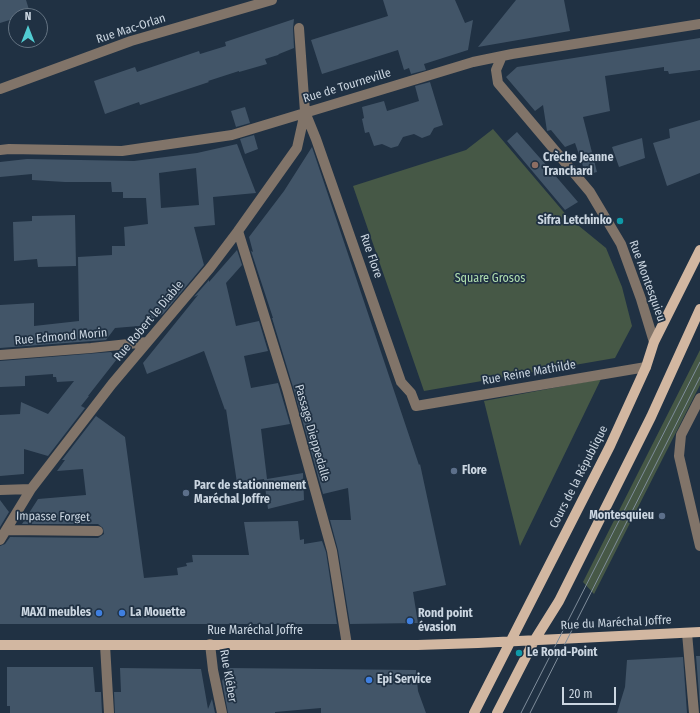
<!DOCTYPE html>
<html>
<head>
<meta charset="utf-8">
<style>
	body { margin:0 }
	#map { position:relative; width:700px; height:713px; overflow:hidden; background:#203143; font-family:"Fira Sans Condensed",sans-serif }
	canvas { display:block }
	.north { position:absolute; left:8px; top:8px; width:40px; height:40px; box-sizing:border-box; background:#203143; border:1px solid #647382; border-radius:50%; rotate:0deg; font-size:11px; font-weight:700; line-height:16px; text-align:center; color:#cbd6e1 }
	.north::after { content:''; display:block; margin:auto; width:14px; height:18px; background:#51ccd2; clip-path:polygon(50% 0,100% 100%,50% 72%,0 100%) }
	.scale { position:absolute; left:562px; top:687px; width:54px; height:18px; box-sizing:border-box; border:2px solid #cbd6e1; border-top:0; padding-left:5px; font-size:12px; line-height:14px; white-space:nowrap; color:#cbd6e1; -webkit-text-stroke:3px #203143; paint-order:stroke }
</style>
</head>
<body>
<div id="map">
<canvas width="700" height="713"></canvas>
<div class="north">N</div>
<div class="scale">20 m</div>
</div>
<script>
const c = document.querySelector('canvas').getContext('2d');
c.lineJoin = 'round';
function fillPath(path, color) { c.fillStyle = color; c.fill(path, 'evenodd'); }
function stroke(path, color, width, dash) { c.strokeStyle = color; c.lineWidth = width; c.lineCap = dash ? 'butt' : 'round'; c.setLineDash(dash || []); c.stroke(path); }
function label(font, color, halo, rows, align = 'center') {
  c.font = font + ' "Fira Sans Condensed",sans-serif'; c.lineWidth = 3.5; c.setLineDash([]); c.textBaseline = 'middle'; c.strokeStyle = halo; c.fillStyle = color; for (const [text, x, y, turn = 0] of rows) {
    c.save(); c.translate(x, y); c.rotate((+turn || 0) * Math.PI / 180); c.textAlign = isNaN(turn) ? turn : align; if (halo) c.strokeText(text, 0, 0); c.fillText(text, 0, 0); c.restore();
  }
}
fillPath(new Path2D(`
	M493,129L568,217L606,248L622,287L632,326L615,358L424,391L353,186L466,150Z
	M700,350V385L594,594L583,582Z
	M601,379L520,546L484,401Z`), '#465846');
fillPath(new Path2D(`
	M0,0H26L31,16H16V18L0,23Z
	M383,0H455L465,23L473,20L468,50L424,64L426,70L411,74L409,68L404,70L398,50L322,74L311,40L388,16Z
	M516,0H564L570,31L478,47Z
	M294,19L293,28L294,48L279,54L278,55L265,59L267,64L239,72V71L208,81L209,82L140,105L139,102L105,114L94,81L135,67L137,72L199,51L200,54L226,46L225,42Z
	M700,38V70L669,74L668,71H664V67L605,76L610,111L583,117L597,172L586,175L575,143L565,147L551,130L547,131L543,105L535,111L506,77L517,67Z
	M430,82L443,125L434,128L430,135L422,138L414,134L403,137L398,146L391,148L382,144L374,146L369,132L365,133L362,119L364,118L362,107L384,101L387,111L419,101L415,86Z
	M245,107L250,123L236,127L231,111Z
	M700,120V173L667,186L653,143L670,138L669,129Z
	M517,132L547,166L578,202L565,210L507,141Z
	M254,135L258,149L245,154L240,139Z
	M642,138L645,158L619,167L612,147Z
	M237,144L256,193L213,197L215,225L194,227L204,265L163,314L139,326L115,328L106,340L0,348V305L34,303V326L79,321L78,257L112,255V246H125L124,227L148,224L146,198H123V192H112L111,182H65L32,180V174L0,177V162L27,159L134,161L197,153ZM196,168L199,205L161,208L159,173Z
	M312,147L419,465L420,464L446,585L413,592L418,623L350,624L338,550L330,520H351L348,488L323,494L293,387L272,318H273L251,251L253,252L249,237L284,191Z
	M75,215L76,266L38,267L37,259L14,261L13,222L32,221V216Z
	M237,250L242,265L226,283L236,326L259,321L268,351L244,356L251,388L278,383L290,424L261,429L267,479L303,473L304,500L268,509L264,479L237,483L226,409L225,410L204,351L147,374L143,363L198,295L194,297L209,280V282Z
	M111,352L117,359L88,396H89L81,406L85,408L48,456L24,449V474L0,476V415L20,414L21,402L48,414L74,381L57,382L56,377H53V374L25,376V386L0,387V361Z
	M96,416L125,437L144,578L178,575L177,568L187,566L186,563L193,562L192,555H249L244,522L298,521L300,540L304,539V544L322,541L326,552L337,624H0V546L5,544L10,537L98,538L104,534L103,528L98,524H22L38,499L86,495L83,469L57,471L65,460H62Z
	M0,500L9,512L0,527Z
	M696,656H700V707Z
	M683,657L687,713H617L625,687L627,660Z
	M7,667H93L95,692H101L102,713H10V706H7Z
	M120,668L201,669L208,709L212,699L215,713H115L114,692H121Z
	M228,668L416,670L418,691L426,713H321V708L275,712V713H228L222,681Z`), '#425568');
stroke(new Path2D(`
	M502,56L496,70L498,83L590,192L621,244L641,299L654,342
	M0,89L131,41L272,0
	M305,112L316,139L401,382L411,393L416,406L646,367
	M0,150L9,149L122,151L232,135L473,62L512,54L700,24
	M238,231L287,389L332,551L347,645
	M0,355L91,348L147,342
	M700,398L681,435L679,456L700,546
	M0,490L31,489
	M7,530L98,531
	M0,540L31,489L112,384L210,268L238,231L297,148L305,112L299,28
	M687,633L694,713
	M210,644L213,670L222,713
	M105,645L109,713`), '#817469', 10);
stroke(new Path2D(`
	M0,645H418L478,643L700,632
	M474,713L610,446L646,367L654,342L700,250
	M497,713L534,641L559,601L651,417L700,309`), '#d2b7a1', 10);
stroke(new Path2D(`
	M521,713L700,362
	M530,713L700,377`), '#7f8d9b', 1);
for (const [x, y, r, color] of [
	[535,165,4,"#8d6e63"],
	[620,221,4,"#0f9aa8"],
	[454,471,4,"#5c6f8a"],
	[186,493,4,"#5c6f8a"],
	[662,516,4,"#5c6f8a"],
	[99,613,4,"#3f7fe0"],
	[122,613,4,"#3f7fe0"],
	[410,621,4,"#3f7fe0"],
	[519,653,4,"#0f9aa8"],
	[369,680,4,"#3f7fe0"]
]) { const dot = new Path2D(); dot.arc(x, y, r, 0, 2 * Math.PI); c.fillStyle = color; c.fill(dot); stroke(dot, '#203143', 1.5); }
label('12px', '#cbd6e1', '#203143', [
	["Rue Mac-Orlan",131,29,-18],
	["Rue de Tourneville",347,86,-17],
	["Rue Flore",371,256,71],
	["Rue Montesquieu",647,281,70],
	["Rue Robert le Diable",149,321,-50],
	["Rue Edmond Morin",61,337,-5],
	["Rue Reine Mathilde",529,373,-10],
	["Passage Dieppedalle",312,433,74],
	["Cours de la République",579,477,-63],
	["Impasse Forget",53,517,1],
	["Rue du Maréchal Joffre",616,623,-3],
	["Rue Maréchal Joffre",255,631],
	["Rue Kléber",228,676,80]
]);
label('bold 12px', '#cbd6e1', '#203143', [
	["Crèche Jeanne",543,158],
	["Tranchard",543,172],
	["Sifra Letchinko",612,221,"right"],
	["Flore",462,471],
	["Parc de stationnement",194,486],
	["Maréchal Joffre",194,500],
	["Montesquieu",654,516,"right"],
	["MAXI meubles",91,613,"right"],
	["La Mouette",130,613],
	["Rond point",418,614],
	["évasion",418,628],
	["Le Rond-Point",527,653],
	["Epi Service",377,680]
], 'left');
label('12px', '#b1dfaf', '#203143', [
	["Square Grosos",490,279]
]);
</script>
</body>
</html>
